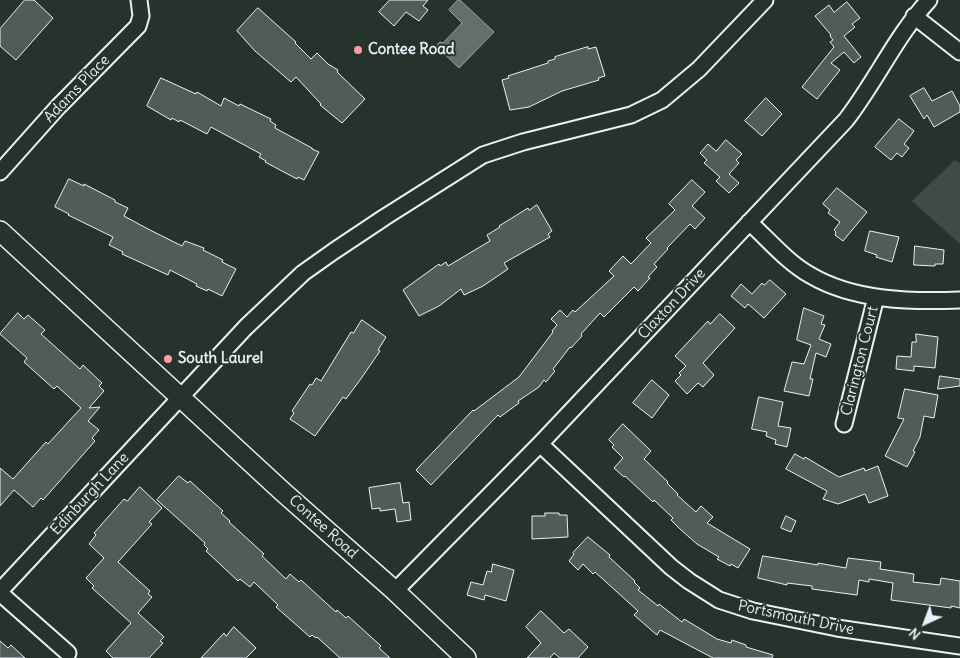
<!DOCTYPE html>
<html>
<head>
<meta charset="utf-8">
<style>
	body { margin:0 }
	#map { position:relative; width:960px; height:658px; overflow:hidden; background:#26332d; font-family:Delius,sans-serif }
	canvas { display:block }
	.north { position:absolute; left:900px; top:598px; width:50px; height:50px; -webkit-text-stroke:4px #26332d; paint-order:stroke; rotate:223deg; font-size:14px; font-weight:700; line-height:20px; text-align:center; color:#e8f1f8 }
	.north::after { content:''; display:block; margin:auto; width:18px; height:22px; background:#e8f1f8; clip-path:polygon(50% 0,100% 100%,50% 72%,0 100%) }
</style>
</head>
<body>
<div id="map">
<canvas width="960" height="658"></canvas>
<div class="north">N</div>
</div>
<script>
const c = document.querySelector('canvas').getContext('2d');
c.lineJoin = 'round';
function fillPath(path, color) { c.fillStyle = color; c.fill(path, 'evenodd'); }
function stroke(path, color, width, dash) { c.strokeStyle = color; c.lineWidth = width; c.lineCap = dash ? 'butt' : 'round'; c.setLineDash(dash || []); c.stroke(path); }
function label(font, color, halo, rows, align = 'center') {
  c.font = font + ' Delius,sans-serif'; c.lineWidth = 4; c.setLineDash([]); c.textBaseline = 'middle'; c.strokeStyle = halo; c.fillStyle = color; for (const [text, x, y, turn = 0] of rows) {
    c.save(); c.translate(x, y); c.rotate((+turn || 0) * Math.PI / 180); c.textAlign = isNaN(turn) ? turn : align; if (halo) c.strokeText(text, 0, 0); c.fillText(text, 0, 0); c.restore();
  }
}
fillPath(new Path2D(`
	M955,160L960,163V244L912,201Z`), '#3e4b47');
const water = new Path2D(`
	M458,0H460L494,32L459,68L436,46L440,42L443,43L462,23L449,10Z`);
fillPath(water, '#636f6d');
stroke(water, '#98a3a5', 1);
const building = new Path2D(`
	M25,0H34L53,18L16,60L0,46V29Z
	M390,0H428L423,6L428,10L419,21L406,12L394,26L379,12Z
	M847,2L860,18L852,24L855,27L844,36L861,57L854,63L844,52L831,63L840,70L817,99L802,87L834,47L830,42L833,40L830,36L831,35L815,16L829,5L834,12Z
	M258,8L296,42L295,43L311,59L317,53L328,64L338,70L337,72L365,99L342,123L320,105L321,104L296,77L291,82L255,51L237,31Z
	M588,47V49L596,47L605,76L598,78L599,80L562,91L529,107L510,110L502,80L509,78L508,76L548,63V61L555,59V57Z
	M161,78L196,94L197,92L221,106L224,98L239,106L240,104L271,119L270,121L276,125L275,128L312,148V149L319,152L304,180L298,177L297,179L265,162L266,161L259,157L261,154L211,127L207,134L180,120L179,122L172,118L171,120L147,106Z
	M924,88L932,101L952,91L960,106V112L934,127L927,115L924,119L910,96Z
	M766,98L782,114L762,136L745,121Z
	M899,119L914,131L904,144L909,148L902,157L897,153L891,160L875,147Z
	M726,140L742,154L736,160L739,163L729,174L739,183L729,193L716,181L720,177L704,163L707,160L700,153L708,144L716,151Z
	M69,179L84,186V184L115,200V202L128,208L124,216L148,229L182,246L185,241L204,248L203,250L223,260L222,262L236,269L222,296L208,289L207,291L196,286L197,284L170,270L168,275L122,254L123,252L109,245L113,237L68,215L69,214L55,207Z
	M692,180L705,192L692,206L705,218L695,229L690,224L667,248L668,249L654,264L657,267L648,277L650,278L638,291L634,287L604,317L600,313L581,334L582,336L571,348L570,347L553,369L555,371L546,382L544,380L539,387L518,401L519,403L500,417L498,415L431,485L416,470L473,410L474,411L519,377L553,332L552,331L557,325L551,319L560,310L567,317L573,310L575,312L614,276L609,271L623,256L631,264L651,243L646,238L675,210L669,204Z
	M837,188L867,212L843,241L835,235L836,232L834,230L840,222L828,213L830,210L823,204Z
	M537,205L552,231L548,234L550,237L504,263L508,269L483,286L464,295L461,289L439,306L419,316L403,290L439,264L440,266L446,262L448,266L490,241L487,235L500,227L499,226L528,208L529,210Z
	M870,231L899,237L892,262L876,257L877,255L865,251Z
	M915,246L944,250L943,264H935V266L914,265Z
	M770,280L786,294L764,318L748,304L745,308L731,296L741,284L752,294L762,283L764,285Z
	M804,308L824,316L821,324L825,325L819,339L831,344L826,357L816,353L810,379H813L809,396L784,391L792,362L804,364L811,345L797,340Z
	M18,313L24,319L28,315L45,330L41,334L80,369L83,365L102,383L99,386L104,391L89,408L100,407L88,421L99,430L92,438L95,441L43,500L41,498L33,507L14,490L0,506V468L13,479L46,442L48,444L81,408L57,386L54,389L24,362L27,358L0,334Z
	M720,314L735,328L703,363L714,375L703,387L698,383L687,394L675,381L681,375L679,373L686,366L675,356L708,321L710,324Z
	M362,320L386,337L378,350L380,351L360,380L346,399L343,397L315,436L290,419L294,413L292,411L310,384L312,385L316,378L321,381L351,332L353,333Z
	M916,334L938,337L935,368L914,366V371L896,369L897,356L911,357L912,342H916Z
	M940,376L960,379V386L938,389Z
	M652,380L669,395L652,418L633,403Z
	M905,389L938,395L934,418L924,416L920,437L913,451L915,452L907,467L885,456L904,419L898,418Z
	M759,397L783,402L778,426L791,428L787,447L775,444L776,440L766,436L767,432L752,429Z
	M623,424L651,451L644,459L668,482L667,483L678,494L677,495L696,512L701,506L713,517L707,523L750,549L738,568L731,564L730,566L717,559L719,557L697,544L681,530L671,520L673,518L654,500L653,502L625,476L624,477L614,468L623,458L612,447L614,445L609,440Z
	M795,454L804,459L805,457L839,477L864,468L865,471L878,466L888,496L869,503L865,494L838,504L823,499L827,491L786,469Z
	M179,476L188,483L190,481L223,511L221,513L230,521L229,522L264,554L262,556L286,579L290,574L299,582L301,580L336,612L337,610L346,618L348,616L381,646L379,648L390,658H340L317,637L316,638L312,635L310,637L276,607L278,605L254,582L250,587L240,579L238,581L206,551L208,549L204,545L205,543L157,500Z
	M400,483L403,503L409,502L411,520L397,522L395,509L380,511V508L372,509L369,488Z
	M140,487L162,508L149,522L152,524L118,562L150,591L148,594L152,597L138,613L164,637L160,641L163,643L149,658H113L106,651L131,623L92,588L94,586L86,578L104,558L89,544L96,535L94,533L124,499L127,501Z
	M545,513H559V515H567L568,537L532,539V516H545Z
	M786,516L796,521L791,532L781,528Z
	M588,537L610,555L609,557L635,581L634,582L640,588L638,590L658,606L659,604L682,622L684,619L717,639L731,643L732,640L746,645V647L773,655L772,658H713L660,630L657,635L634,615L638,611L595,572L593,574L583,564L578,570L569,561L574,554L573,553Z
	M763,556L818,565V563L846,568L848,558L881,562L880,569L914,574L913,582L940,585L941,578L960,581V608L951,606V608L891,600L893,583L869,579V582L859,580L857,595L812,589V586L787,583V585L758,578Z
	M493,564L514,570L506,601L485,595L484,600L467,595L471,582L483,585L487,571L491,572Z
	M541,611L564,633L569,629L588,647L578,658H560L554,653L550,658H527L541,643L526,627Z
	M234,627L256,648L246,658H201L224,633L226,636Z
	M0,641L8,648L11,645L25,658H0Z`);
fillPath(building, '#505c59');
stroke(building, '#e8f1f8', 1);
const minor = new Path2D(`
	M914,16L960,52
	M0,172L58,107L138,26L141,16L139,0
	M749,222C769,240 787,262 810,275C854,301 911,302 960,300
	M844,424L876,297
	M540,444L671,567L689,581L719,600L753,611L837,628L960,646
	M0,591L246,327L303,273L334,251L385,217L483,155L523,142L631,115L662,100L699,69L765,0
	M395,591L540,444L846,120C876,81 896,36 929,0
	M0,593L68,653`);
const tertiary = new Path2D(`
	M0,231L283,492L395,591L466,658`);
stroke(minor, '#e8f1f8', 19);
stroke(tertiary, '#e8f1f8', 22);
stroke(minor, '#26332d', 15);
stroke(tertiary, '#26332d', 19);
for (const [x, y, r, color] of [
	[358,50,5,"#ff9aa2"],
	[168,359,5,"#ff9aa2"]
]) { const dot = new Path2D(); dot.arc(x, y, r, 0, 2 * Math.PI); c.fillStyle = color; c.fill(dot); stroke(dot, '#26332d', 2); }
label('bold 15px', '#e8f1f8', '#26332d', [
	["Contee Road",368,50],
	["South Laurel",178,359]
], 'left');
label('15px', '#e8f1f8', '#26332d', [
	["Adams Place",77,89,-46],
	["Claxton Drive",672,304,-47],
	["Clarington Court",860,361,-76],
	["Edinburgh Lane",90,494,-47],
	["Contee Road",323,527,42],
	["Portsmouth Drive",796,618,12]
]);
</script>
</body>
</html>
